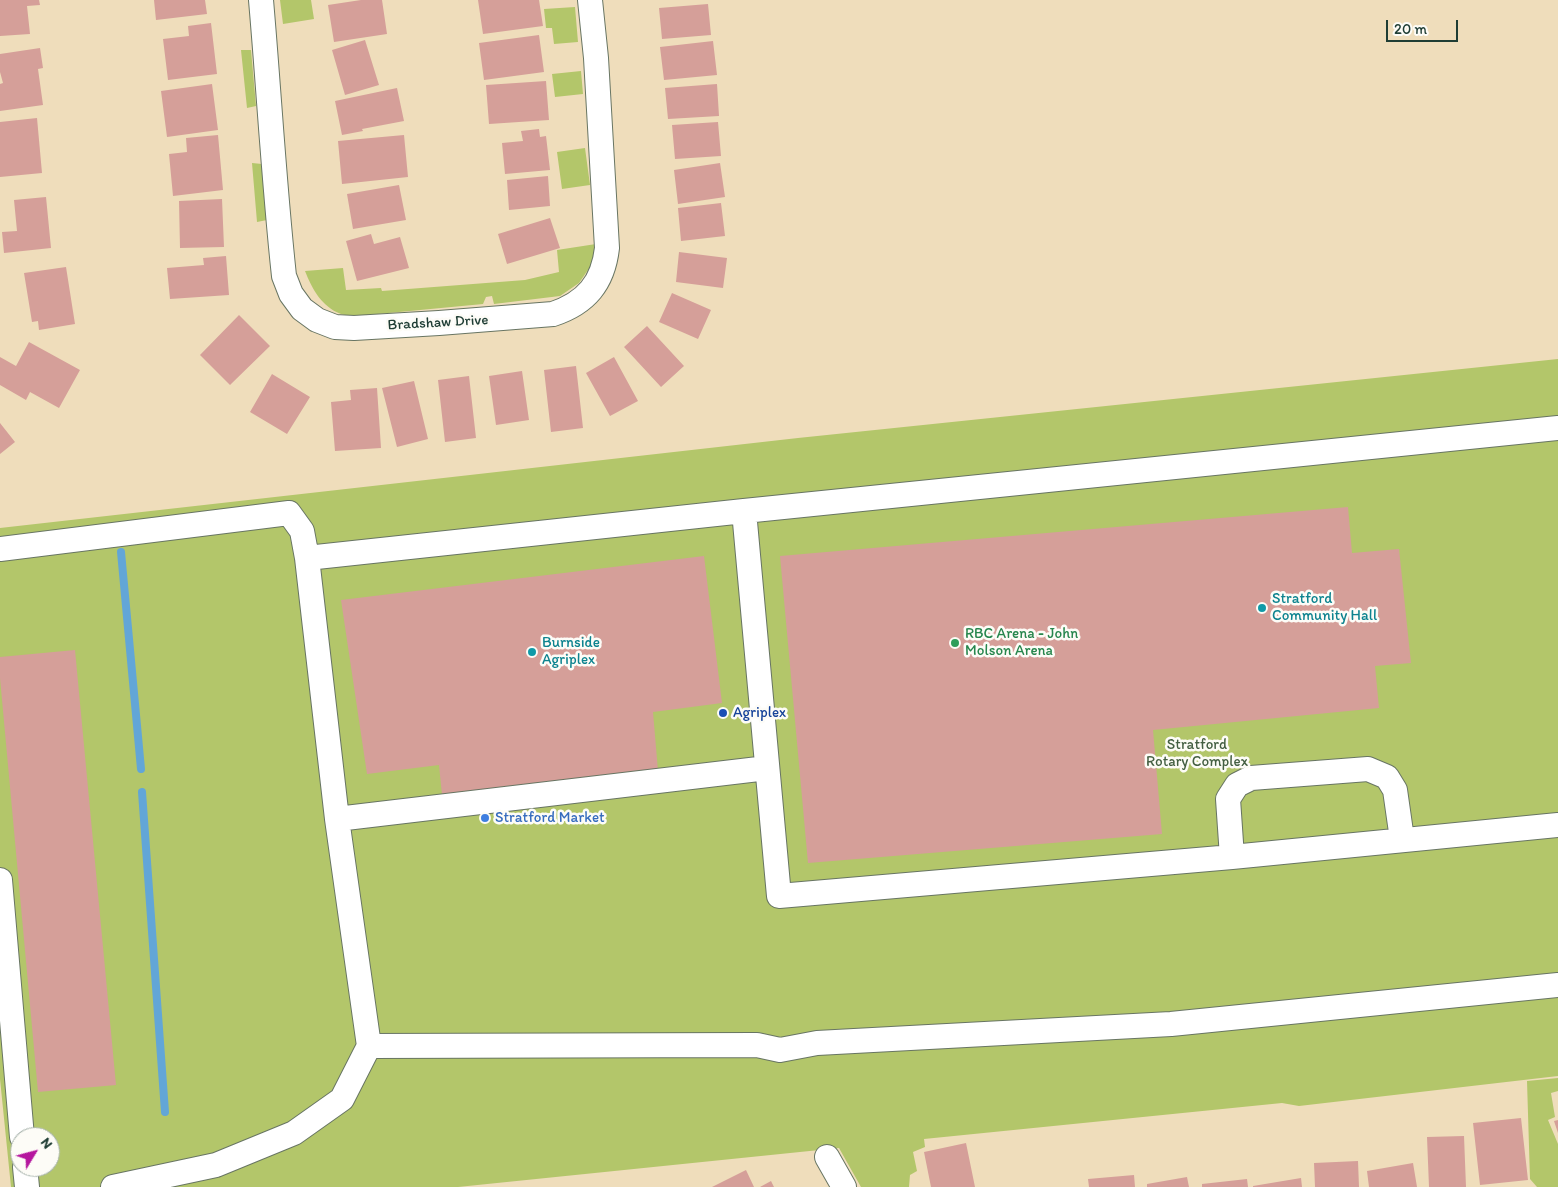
<!DOCTYPE html>
<html>
<head>
<meta charset="utf-8">
<style>
	body { margin:0 }
	#map { position:relative; width:1558px; height:1187px; overflow:hidden; background:#efddbb; font-family:Itim,sans-serif }
	canvas { display:block }
	.north { position:absolute; left:10px; top:1127px; width:50px; height:50px; box-sizing:border-box; background:#fdfcf7; border:1px solid #a4b0a9; border-radius:50%; rotate:53deg; font-size:14px; font-weight:700; line-height:20px; text-align:center; color:#1f3d34 }
	.north::after { content:''; display:block; margin:auto; width:18px; height:22px; background:#b5179e; clip-path:polygon(50% 0,100% 100%,50% 72%,0 100%) }
	.scale { position:absolute; left:1386px; top:20px; width:72px; height:22px; box-sizing:border-box; border:2px solid #1f3d34; border-top:0; padding-left:6px; font-size:15px; line-height:18px; white-space:nowrap; color:#1f3d34; -webkit-text-stroke:4px #fdfcf7; paint-order:stroke }
</style>
</head>
<body>
<div id="map">
<canvas width="1558" height="1187"></canvas>
<div class="north">N</div>
<div class="scale">20 m</div>
</div>
<script>
const c = document.querySelector('canvas').getContext('2d');
c.lineJoin = 'round';
function fillPath(path, color) { c.fillStyle = color; c.fill(path, 'evenodd'); }
function stroke(path, color, width, dash) { c.strokeStyle = color; c.lineWidth = width; c.lineCap = dash ? 'butt' : 'round'; c.setLineDash(dash || []); c.stroke(path); }
function label(font, color, halo, rows, align = 'center') {
  c.font = font + ' Itim,sans-serif'; c.lineWidth = 5; c.setLineDash([]); c.textBaseline = 'middle'; c.strokeStyle = halo; c.fillStyle = color; for (const [text, x, y, turn = 0] of rows) {
    c.save(); c.translate(x, y); c.rotate((+turn || 0) * Math.PI / 180); c.textAlign = isNaN(turn) ? turn : align; if (halo) c.strokeText(text, 0, 0); c.fillText(text, 0, 0); c.restore();
  }
}
fillPath(new Path2D(`
	M280,0H311L314,19L283,24Z
	M575,7L578,42L554,44L552,28H546L544,9Z
	M241,50H251L256,106L247,108Z
	M581,71L583,94L555,97L552,74Z
	M585,148L590,185L562,189L557,152Z
	M252,163L262,164L267,220L257,222Z
	M596,244L592,264L579,283L560,296L494,304L492,296L486,297L483,304L357,316C352,315 346,316 341,314C322,307 312,289 305,271L343,268L346,290L381,288L382,291L525,280L559,272L557,250Z
	M1558,359V1076L1299,1106L1282,1103L924,1139L925,1147L913,1152L917,1171L910,1175L909,1187H861L839,1148L458,1187H11L0,1079V528L798,438ZM20,1137H50V1167H20Z
	M1558,1078V1091L1551,1093L1555,1117L1548,1120L1558,1144V1187H1537L1530,1179L1527,1081Z`), '#b3c66a');
stroke(new Path2D(`
	M121,552L141,769
	M142,792L165,1112`), '#62a6d7', 8);
fillPath(new Path2D(`
	M0,0H39L40,5L27,6L30,34L0,36Z
	M154,0H205L207,14L156,20Z
	M361,0H382L387,34L334,42L328,5Z
	M478,0H539L543,26L483,34Z
	M708,4L711,35L662,39L659,8Z
	M211,23L217,74L168,80L163,39L189,36L188,26Z
	M539,35L544,72L484,80L479,43Z
	M365,40L379,85L345,95L332,50Z
	M713,41L717,75L664,80L660,47Z
	M40,48L43,68L38,69L43,105L0,111V84L3,83L0,72V54Z
	M546,81L549,120L489,124L486,85Z
	M212,84L218,130L167,137L161,91Z
	M717,84L719,116L668,119L665,88Z
	M397,88L404,121L362,129L363,131L342,135L335,101Z
	M37,118L42,173L0,177V122Z
	M718,122L721,156L675,159L672,125Z
	M539,129L540,137L546,136L550,170L505,174L502,143L523,141L521,131Z
	M218,135L223,190L173,196L169,154L187,152L186,138Z
	M404,135L408,177L342,184L338,141Z
	M720,163L725,197L678,204L674,170Z
	M548,176L550,206L509,210L507,180Z
	M399,185L406,220L353,229L347,194Z
	M46,197L51,248L4,253L2,232L17,231L14,200Z
	M222,199L224,247L180,248L179,201Z
	M721,203L725,236L681,241L678,208Z
	M550,218L560,248L507,264L498,234Z
	M371,234L374,244L400,237L409,268L357,281L346,241Z
	M679,252L727,258L723,288L676,282Z
	M226,256L229,295L170,299L167,268L204,265L203,258Z
	M66,267L75,324L39,330L38,321L32,322L24,273Z
	M672,293L711,310L698,339L659,322Z
	M239,315L270,346L230,385L200,355Z
	M647,326L684,366L661,387L624,347Z
	M29,342L80,370L59,408L30,392L26,400L0,385V357L16,366Z
	M614,357L638,401L610,416L586,373Z
	M576,366L583,428L551,432L544,370Z
	M522,371L529,420L496,425L489,376Z
	M272,374L310,397L287,434L250,412Z
	M469,376L476,438L445,442L438,380Z
	M414,381L428,439L397,447L382,388Z
	M377,388L381,448L335,451L331,402L351,400L350,390Z
	M0,423L15,442L0,454Z
	M1348,507L1352,553L1399,549L1411,663L1375,666L1379,708L1153,730L1162,834L808,863L780,556Z
	M704,556L722,703L653,712L658,771L442,795L439,765L367,774L341,600Z
	M75,650L116,1085L38,1092L0,678V657Z
	M1521,1118L1528,1180L1480,1185L1473,1123Z
	M1558,1120V1133L1554,1121Z
	M1464,1136L1466,1187H1429L1427,1137Z
	M966,1143L975,1187H931L924,1152Z
	M1358,1161L1359,1187H1315L1314,1163Z
	M1413,1163L1417,1187H1369L1367,1171Z
	M746,1170L754,1187H712Z
	M1134,1175L1135,1187H1089L1088,1179Z
	M1187,1177L1189,1187H1147V1184Z
	M1301,1178L1302,1187H1253V1186Z
	M1247,1179L1248,1187H1202V1184Z
	M771,1181L774,1187H760Z`), '#d59f99');
const minor = new Path2D(`
	M261,0C269,92 274,184 284,276L291,294L302,309L317,320L335,327L354,328L439,323L553,314C586,303 603,283 607,248L596,58L590,0
	M1558,428L744,511L779,896L1232,857L1558,825
	M744,511L307,558L337,819L767,768
	M0,549L289,513L302,531L307,558
	M337,819L369,1046L757,1045L780,1050L817,1043L1171,1024L1558,985
	M1232,857L1228,799L1237,785L1251,778L1368,769L1387,777L1395,790L1402,839
	M0,880L22,1137
	M827,1157L844,1187
	M25,1167L27,1187
	M113,1187L216,1165L294,1133L342,1099L369,1046`);
stroke(minor, '#687563', 26);
stroke(minor, '#fff', 24);
for (const [x, y, r, color] of [
	[1262,608,5,"#0f9aa8"],
	[955,643,5,"#2e9e5b"],
	[532,652,5,"#0f9aa8"],
	[723,713,5,"#1a4fb4"],
	[485,818,5,"#3f7fe0"]
]) { const dot = new Path2D(); dot.arc(x, y, r, 0, 2 * Math.PI); c.fillStyle = color; c.fill(dot); stroke(dot, '#fdfcf7', 2); }
label('15px', '#1f3d34', '#fdfcf7', [
	["Bradshaw Drive",438,323,-3]
]);
label('15px', '#0d838f', '#fdfcf7', [
	["Stratford",1272,599],
	["Community Hall",1272,616],
	["Burnside",542,643],
	["Agriplex",542,660]
], 'left');
label('15px', '#27864d', '#fdfcf7', [
	["RBC Arena - John",965,634],
	["Molson Arena",965,651]
], 'left');
label('15px', '#164399', '#fdfcf7', [
	["Agriplex",733,713]
], 'left');
label('15px', '#445f42', '#fdfcf7', [
	["Stratford",1197,745],
	["Rotary Complex",1197,762]
]);
label('15px', '#366cbe', '#fdfcf7', [
	["Stratford Market",495,818]
], 'left');
</script>
</body>
</html>
